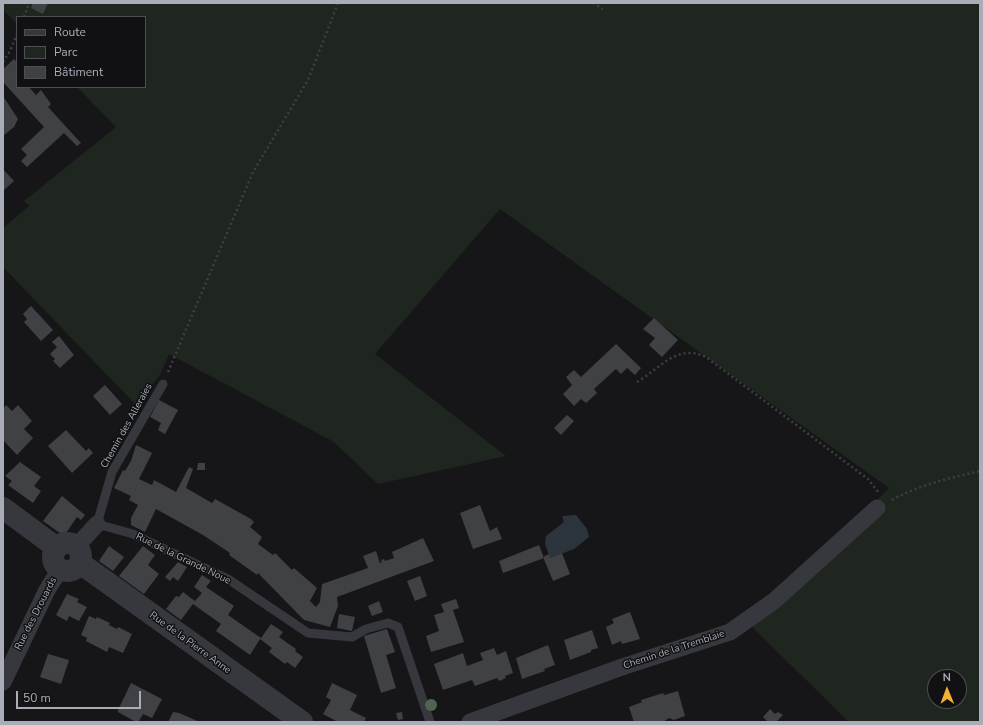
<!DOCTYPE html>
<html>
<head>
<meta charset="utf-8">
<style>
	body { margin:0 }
	#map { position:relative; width:983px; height:725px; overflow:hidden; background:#161618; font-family:"Nunito Sans",sans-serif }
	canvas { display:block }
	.frame { position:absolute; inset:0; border:4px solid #a8adb8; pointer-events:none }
	.legend { position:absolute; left:16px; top:16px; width:130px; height:72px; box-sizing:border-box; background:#111113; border:1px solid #4d4f55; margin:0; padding:5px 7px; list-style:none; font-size:12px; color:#a8adb8 }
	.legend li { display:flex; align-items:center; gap:8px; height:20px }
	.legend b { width:20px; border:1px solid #4d4f55 }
	.north { position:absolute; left:927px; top:669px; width:40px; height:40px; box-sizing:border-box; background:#111113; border:1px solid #4d4f55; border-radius:50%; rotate:359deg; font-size:11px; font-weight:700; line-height:16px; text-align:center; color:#a8adb8 }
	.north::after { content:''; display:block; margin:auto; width:14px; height:18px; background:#f2b134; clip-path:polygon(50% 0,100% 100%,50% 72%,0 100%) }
	.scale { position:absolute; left:16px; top:691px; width:125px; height:18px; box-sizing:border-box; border:2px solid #a8adb8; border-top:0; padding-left:5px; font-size:12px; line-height:14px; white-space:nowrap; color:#a8adb8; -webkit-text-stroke:3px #111113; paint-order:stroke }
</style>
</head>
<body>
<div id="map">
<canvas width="983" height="725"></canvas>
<div class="frame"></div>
<ul class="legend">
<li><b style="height:5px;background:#37383d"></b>Route</li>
<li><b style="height:11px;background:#1e261f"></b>Parc</li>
<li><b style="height:11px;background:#404145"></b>Bâtiment</li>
</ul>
<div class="north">N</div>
<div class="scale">50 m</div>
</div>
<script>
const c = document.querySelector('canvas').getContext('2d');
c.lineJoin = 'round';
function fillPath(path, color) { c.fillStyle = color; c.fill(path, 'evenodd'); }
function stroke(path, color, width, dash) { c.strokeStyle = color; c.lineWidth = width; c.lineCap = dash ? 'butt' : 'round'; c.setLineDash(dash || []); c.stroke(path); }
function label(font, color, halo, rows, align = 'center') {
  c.font = font + ' "Nunito Sans",sans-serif'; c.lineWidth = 3; c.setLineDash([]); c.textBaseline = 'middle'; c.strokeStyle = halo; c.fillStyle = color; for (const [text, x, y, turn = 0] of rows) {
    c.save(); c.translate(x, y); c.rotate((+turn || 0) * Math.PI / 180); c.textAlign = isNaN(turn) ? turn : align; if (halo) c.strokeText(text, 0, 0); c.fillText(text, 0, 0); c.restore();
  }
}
fillPath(new Path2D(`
	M3,3H980V722H849L755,630L750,624L889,488L500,209L375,354L506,456L378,484L334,442L169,354L160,375L136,405L3,267V228L29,206L24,201L116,127L77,87H145V17H17V24L3,10ZM935,677H959V701H935Z`), '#1e261f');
fillPath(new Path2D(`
	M576,515L587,529L589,537L574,549L550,558L545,544L546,536L564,522L562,516Z`), '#2c353c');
fillPath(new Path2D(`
	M33,3H48L43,14L31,8Z
	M14,59L17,62V87H29L36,95L41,90L51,104L48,107L81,143L77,146L64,133L27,167L21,161L27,155L21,149L44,127L3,82V69Z
	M3,96L18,119L14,127L3,136Z
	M3,169L14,181L3,191Z
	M31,306L53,330L41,341L24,322L27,319L23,314Z
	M654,318L678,340L662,357L649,345L655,338L643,329Z
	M59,336L74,355L60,368L53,361L55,359L50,354L57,347L52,342Z
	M616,344L641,368L635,375L627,368L621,374L616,369L594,389L597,393L586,403L581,399L574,406L563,394L572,385L566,377L574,370L581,377Z
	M105,385L122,404L110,415L93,396Z
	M159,400L178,410L165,434L158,430L161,423L150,417Z
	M6,405L12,411L18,405L32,421L24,429L33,438L17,455L3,440V409Z
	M567,415L574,421L561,435L554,428Z
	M66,430L86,451L89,448L93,453L72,473L48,446Z
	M136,445L152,453L139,479L152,485L154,480L176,492L189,467L193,469L186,488L212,503L215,499L251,519L254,522L250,527L262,537L258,544L273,555L275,553L292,570L294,568L317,588L310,601L316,607L320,602L322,584L368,568L363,556L376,551L380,563L382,562L381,560L384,559L385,561L394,558L392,552L423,538L434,561L337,597L338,606L330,627L304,620L258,573L257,575L229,555L230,553L203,535L156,509L145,532L131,525V518L138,505L129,500L131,496L114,488L123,470L125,471L131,461Z
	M20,462L41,477L34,486L41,491L33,503L8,485L12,481L5,476Z
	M198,463H205V470H197Z
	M62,496L85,515L81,520L77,517L64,536L43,521Z
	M480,505L490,531L497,527L502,539L473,549L460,513Z
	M539,545L544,558L503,573L499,561Z
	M109,546L124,557L113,571L99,561Z
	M143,546L155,555L148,565L159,574L144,594L119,576Z
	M562,553L570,574L553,581L543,557L549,554L550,558Z
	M178,562L187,567L178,581L173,577L170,581L165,577Z
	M202,575L211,581L206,587L234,606L228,615L261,638L271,624L283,632L279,637L296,649L295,651L303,657L295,668L287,662L285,664L269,652L272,648L260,639L250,655L216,631L221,624L193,604L181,620L166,609L176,596L179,597L183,592L195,601L202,593L194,587Z
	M420,576L427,596L415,601L407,581Z
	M67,594L79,599L77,602L87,607L79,621L69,616L67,621L56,615Z
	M456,599L459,608L453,610L464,642L431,652L426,636L439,631L434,615L444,612L441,604Z
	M379,601L383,612L372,616L368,606Z
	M630,612L640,639L622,644L621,641L612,645L606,627L614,623L612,619Z
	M339,614L355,617L352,631L337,628Z
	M89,616L96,619L97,617L110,623L109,625L117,629L118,627L132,634L123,653L109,647L107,652L86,641L87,638L81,635Z
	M387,629L395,652L386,655L396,688L381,693L364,636Z
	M592,630L598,648L591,650V652L570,660L564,640Z
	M548,645L555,665L544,669L545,671L522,679L516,658Z
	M494,648L497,655L506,651L513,673L505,676L506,678L499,681L497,678L475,686L472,680L443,690L434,664L463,653L467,666L483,660L480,653Z
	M48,654L69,660L61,684L40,677Z
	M131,683L162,699L152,718L143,714L139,721L136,722L118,712V710Z
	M332,683L357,695L350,710L366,718L364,722H338L323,714L331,700L326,697Z
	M678,691L685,716L674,720L669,718L663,722H634L629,707L642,702L641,700L663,693L664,695Z
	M770,709L775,714L778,712L783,715L776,722H768L763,717Z
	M173,712L179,713L200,722H168Z
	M402,712L403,719L398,720L396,713Z`), '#404145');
stroke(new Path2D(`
	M593,3L603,9
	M24,17L29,3
	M3,62L10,51L17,34
	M168,372L253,172L308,80L338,3
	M637,382C661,368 677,343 706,357L868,479L879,493
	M892,500C919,485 950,478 980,471`), '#3d3f44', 2.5, [2, 3]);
stroke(new Path2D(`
	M163,384L112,472L97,524L133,534L228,579L308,633L352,637L366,629L388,623L398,627L430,722`), '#37383d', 9);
stroke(new Path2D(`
	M76,547L97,524
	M3,682L47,590L60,569
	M470,722L622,667L730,632L774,601L877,508`), '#37383d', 17);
stroke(new Path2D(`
	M3,508L57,548
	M53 557a14 14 0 1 1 28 0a14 14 0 1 1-28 0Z
	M80,563L302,722`), '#37383d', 22);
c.fillStyle = '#506452';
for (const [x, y] of [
	[431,705]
]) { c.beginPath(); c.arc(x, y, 6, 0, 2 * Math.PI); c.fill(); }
label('10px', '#a8adb8', '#111113', [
	["Chemin des Alleraies",127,426,-61],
	["Rue de la Grande Noue",183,559,26],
	["Rue des Drouards",36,614,-63],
	["Rue de la Pierre Anne",190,643,36],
	["Chemin de la Tremblaie",674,650,-18]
]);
</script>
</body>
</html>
